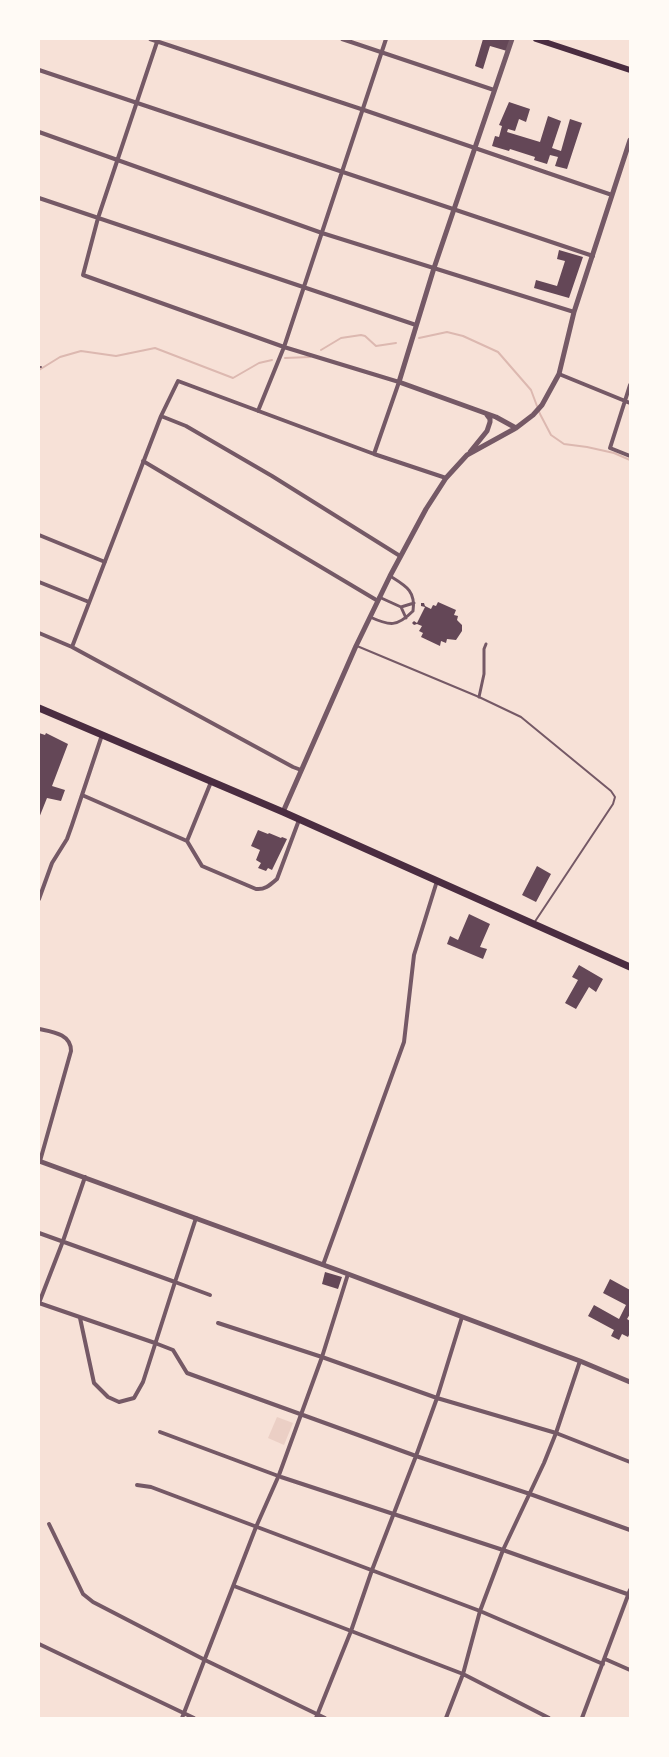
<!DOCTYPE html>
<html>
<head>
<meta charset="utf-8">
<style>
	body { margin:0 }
	#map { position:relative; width:669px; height:1757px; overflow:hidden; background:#f7e1d7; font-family:Poppins,sans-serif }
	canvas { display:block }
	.frame { position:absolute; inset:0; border:40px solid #fffaf5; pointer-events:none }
</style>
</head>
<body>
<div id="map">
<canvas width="669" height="1757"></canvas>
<div class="frame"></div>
</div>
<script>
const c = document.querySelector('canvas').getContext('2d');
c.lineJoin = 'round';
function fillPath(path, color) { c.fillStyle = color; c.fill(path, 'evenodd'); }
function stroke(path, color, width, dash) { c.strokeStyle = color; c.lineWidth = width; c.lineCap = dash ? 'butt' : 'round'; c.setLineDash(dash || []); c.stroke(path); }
fillPath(new Path2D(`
	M277,1417L293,1423L284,1445L268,1438Z`), '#ebcfc5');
stroke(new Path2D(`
	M419,338L447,332L463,336L498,352L531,390L540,414L551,435L564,444L587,447L614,453L630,460
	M321,350L341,338L361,335L365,336L376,346L396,343
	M285,358L310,357
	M39,370L60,357L81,351L116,356L155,348L233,378L259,363L272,360`), '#dcb8b0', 2);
fillPath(new Path2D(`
	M483,39L510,40L507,51L490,46L483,69L475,66Z
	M509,102L530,109L526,122L519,119L515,131L508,129L507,132L540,142L548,116L561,121L552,148L561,151L570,119L582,123L567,169L555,166L558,157L550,155L547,164L534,160L535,157L510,149L509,151L492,146L495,136L499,137L502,126L499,125Z
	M559,250L583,257L569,298L534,288L536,280L557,286L565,261L557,259Z
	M438,602L456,610L454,615L458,616L457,620L462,625V631L456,640L447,639L446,643L441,641L440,646L421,637L423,633L419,631L422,626L417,624L414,625L412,623L414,621L417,623L425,607L421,606V603H424L425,606L431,609L433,605L436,606Z
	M39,733L45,735L46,733L68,744L52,786L65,790L61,801L47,798L39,818Z
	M258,830L268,834L269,833L281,838L282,837L287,839L272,870L268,868L266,871L258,868L261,863L256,860L260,850L251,846Z
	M537,866L551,874L536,902L522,895Z
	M469,914L490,924L480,947L487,949L483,959L447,944L450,936L458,940Z
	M579,965L603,979L596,992L589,987L576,1009L565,1003L578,980L572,977Z
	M325,1272L342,1277L338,1289L322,1284Z
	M610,1279L630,1290V1314L627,1319L630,1321V1333L628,1337L622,1334L619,1340L611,1336L614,1330L588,1316L594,1305L619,1319L626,1305L603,1293Z`), '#644757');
stroke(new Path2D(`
	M39,367H41
	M357,646L479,697L521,717L611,791L615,797L613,804L534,923`), '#755966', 2);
stroke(new Path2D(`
	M379,597L401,607L406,618
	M401,607L414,603
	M370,617C390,626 397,627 413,611C416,591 406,586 390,576
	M479,697L484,674V649L486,644`), '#755966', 3);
stroke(new Path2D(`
	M150,39L364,110L612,195
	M158,39L98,218L83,275L284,347L399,382L374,454
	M342,39L494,90
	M39,70L593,256
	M39,132L322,233L574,312
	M39,198L416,325
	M559,374L630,403
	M630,385L610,448L630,456
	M258,411L284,347L386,39
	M161,416L186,426L272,476L400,556
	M143,461L378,601
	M39,535L105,562
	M39,582L89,602
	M39,633L72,647L293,767L301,770
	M72,647L161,416L178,381L374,454L446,478
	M82,795L187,841L211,782
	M187,841L202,866L256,889C265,890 270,885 277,879L299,820
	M39,899L52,863L67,839L72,825L102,735
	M39,1029C53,1032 71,1034 71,1051L40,1161
	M85,1177L63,1241L39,1303L155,1343L173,1350L187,1373L416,1456L530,1494L630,1530
	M39,1233L175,1282L196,1218
	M323,1265L404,1042L414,955L437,881
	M80,1318L94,1383L108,1397L119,1402L134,1398L143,1382L175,1282L210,1295
	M218,1323L322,1357L437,1398L556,1433L630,1462
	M160,1432L281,1477L503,1550L630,1595
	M137,1485L151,1487L480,1611L603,1664
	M49,1524L83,1594L93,1602L205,1660L325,1718
	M234,1586L463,1674L549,1718
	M39,1644L194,1718
	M605,1659L630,1670
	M182,1718L256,1527L279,1475L322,1357L348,1274
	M316,1718L351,1631L372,1570L416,1456L437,1398L462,1317
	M446,1718L463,1674L480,1611L503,1550L544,1463L556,1433L580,1361
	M582,1718L630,1590`), '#755966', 4);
stroke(new Path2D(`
	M512,39L434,268L399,382L496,417L516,428
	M470,452L487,431L490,422V419L487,415
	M283,812L356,646L390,576L426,509L446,478L467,455L516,428L533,415L542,405L559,374L574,312L630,140
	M39,1161L340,1271L580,1361L630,1382`), '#755966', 5);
stroke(new Path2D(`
	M536,39L630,70`), '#4a2c40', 6);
stroke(new Path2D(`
	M39,708L283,812L630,967`), '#4a2c40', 7);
</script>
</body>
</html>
